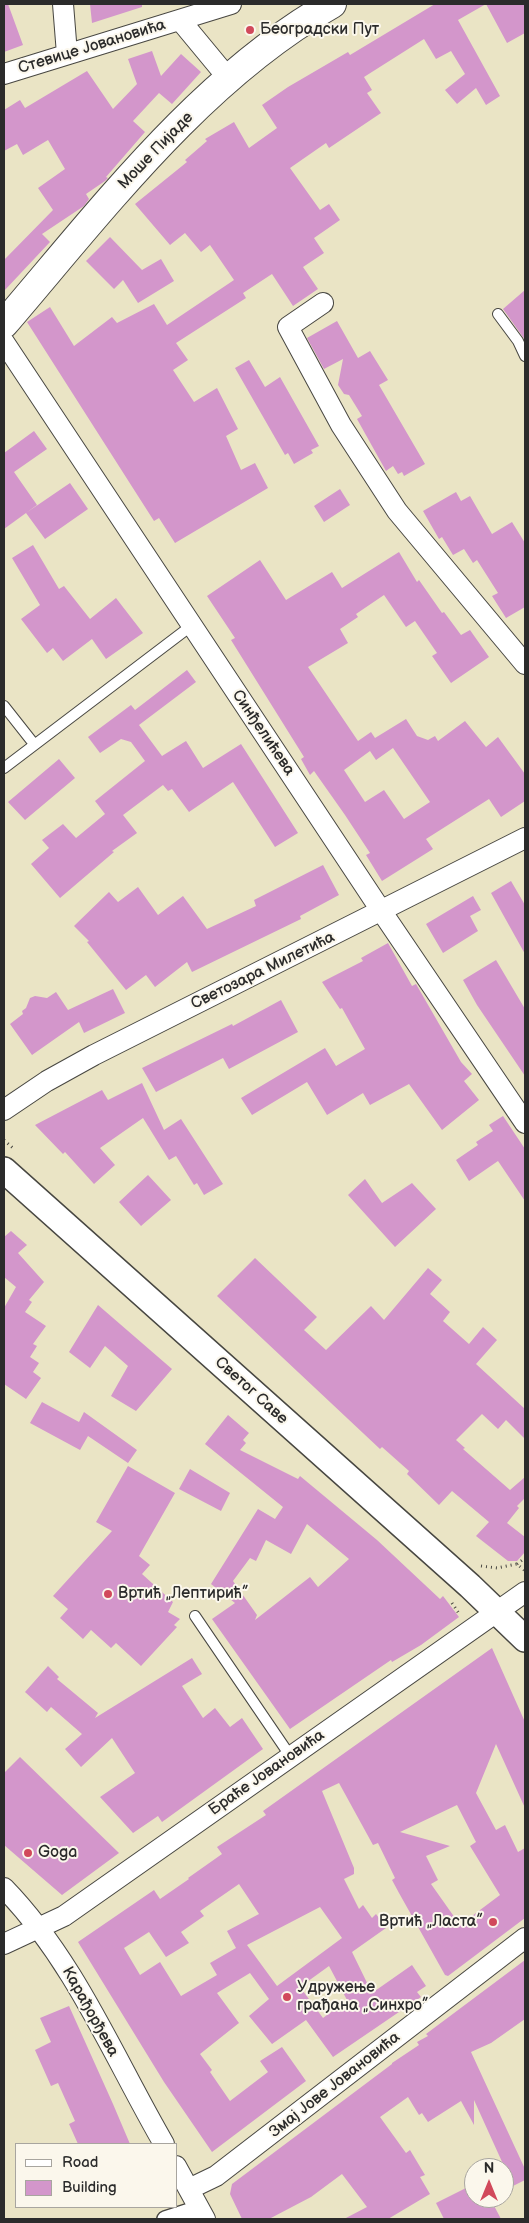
<!DOCTYPE html>
<html>
<head>
<meta charset="utf-8">
<style>
	body { margin:0 }
	#map { position:relative; width:529px; height:2223px; overflow:hidden; background:#eae4c5; font-family:"Balsamiq Sans",sans-serif }
	canvas { display:block }
	.frame { position:absolute; inset:0; border:5px solid #2b2b2b; pointer-events:none }
	.legend { position:absolute; left:15px; top:2143px; width:162px; height:65px; box-sizing:border-box; background:#fbf7ec; border:1px solid #a8a59f; margin:0; padding:6px 9px; list-style:none; font-size:15px; color:#2b2b2b }
	.legend li { display:flex; align-items:center; gap:10px; height:25px }
	.legend b { width:25px; border:1px solid #a8a59f }
	.north { position:absolute; left:464px; top:2158px; width:50px; height:50px; box-sizing:border-box; background:#fbf7ec; border:1px solid #a8a59f; border-radius:50%; rotate:0deg; font-size:14px; font-weight:700; line-height:20px; text-align:center; color:#2b2b2b }
	.north::after { content:''; display:block; margin:auto; width:18px; height:22px; background:#d1495b; clip-path:polygon(50% 0,100% 100%,50% 72%,0 100%) }
</style>
</head>
<body>
<div id="map">
<canvas width="529" height="2223"></canvas>
<div class="frame"></div>
<ul class="legend">
<li><b style="height:6px;background:#fff"></b>Road</li>
<li><b style="height:14px;background:#d396cb"></b>Building</li>
</ul>
<div class="north">N</div>
</div>
<script>
const c = document.querySelector('canvas').getContext('2d');
c.lineJoin = 'round';
function fillPath(path, color) { c.fillStyle = color; c.fill(path, 'evenodd'); }
function stroke(path, color, width, dash) { c.strokeStyle = color; c.lineWidth = width; c.lineCap = dash ? 'butt' : 'round'; c.setLineDash(dash || []); c.stroke(path); }
function label(font, color, halo, rows, align = 'center') {
  c.font = font + ' "Balsamiq Sans",sans-serif'; c.lineWidth = 4; c.setLineDash([]); c.textBaseline = 'middle'; c.strokeStyle = halo; c.fillStyle = color; for (const [text, x, y, turn = 0] of rows) {
    c.save(); c.translate(x, y); c.rotate((+turn || 0) * Math.PI / 180); c.textAlign = isNaN(turn) ? turn : align; if (halo) c.strokeText(text, 0, 0); c.fillText(text, 0, 0); c.restore();
  }
}
fillPath(new Path2D(`
	M4,4H8L23,45L4,52Z
	M90,4H142V7L92,23Z
	M435,4H525V33L507,43L486,4L458,20L500,96L486,105L476,88L457,104L445,90L465,74L451,51L436,59L424,39L364,77L372,90L367,93L381,113L329,148L326,143L290,168L320,210L329,204L340,220L314,238L324,253L303,267L318,289L293,306L272,274L243,293L246,298L176,343L188,360L173,370L194,402L217,388L238,429L226,436L241,470L255,463L268,488L175,543L159,518L154,521L138,496L27,322L50,307L74,346L112,317L117,323L154,304L167,325L234,280L210,245L201,252L185,233L170,245L135,204L187,162L185,160L207,141L205,139L234,122L249,148L277,128L262,105L288,87L348,52L350,55Z
	M152,51L161,76L181,54L201,72L172,104L159,93L133,121L145,132L106,177L108,178L105,181L86,194L89,199L84,206L42,234L50,242L4,291V260L53,210L38,188L65,169L48,140L23,155L17,144L4,151V110L20,100L25,108L87,71L113,109L137,84L128,59Z
	M110,237L142,270L161,259L174,281L138,303L123,280L114,289L86,261Z
	M525,290V340L503,309Z
	M337,321L358,358L370,351L388,380L379,385L425,464L404,476L402,472L398,474L393,466L386,471L357,419L362,416L349,395L344,394L338,385L343,359L324,369L307,338Z
	M249,360L265,387L280,377L319,446L311,450L313,453L294,464L288,453L285,455L235,368Z
	M34,431L47,449L14,472L37,505L4,529V453Z
	M70,483L88,509L45,539L26,513Z
	M340,489L350,505L324,522L314,506Z
	M456,492L461,501L470,496L492,534L512,522L525,543V607L506,618L492,596L498,593L477,560L473,563L464,549L453,555L442,537L439,539L423,511Z
	M33,545L59,589L64,586L90,619L116,598L143,633L106,659L92,639L63,661L53,648L47,653L21,619L40,605L12,558Z
	M399,552L417,582L419,580L442,613L444,612L461,635L470,630L489,657L451,683L432,656L437,653L415,621L406,627L384,595L356,614L358,617L340,629L348,643L308,667L358,741L371,732L375,738L406,719L417,736L428,740L435,736L438,741L465,721L486,747L498,737L525,774V801L501,817L489,799L426,839L433,849L382,881L366,855L370,853L345,815L314,771L310,775L301,759L304,757L231,640L235,638L207,596L260,560L286,600L332,572L342,588ZM393,748L430,802L404,819L384,790L365,802L344,770L370,751L376,760Z
	M187,670L196,682L139,725L162,756L186,741L203,768L241,744L298,833L275,847L233,782L189,812L172,789L168,791L163,785L123,815L137,833L112,851L114,852L60,898L31,864L49,848L42,840L63,824L76,838L105,814L95,801L145,761L131,742L121,739L100,753L88,737L131,705L135,710Z
	M59,759L75,778L25,820L8,802Z
	M323,865L339,895L300,916L301,919L192,972L187,962L155,987L146,975L126,990L87,942L89,941L74,926L109,892L118,902L138,887L158,915L183,896L207,929L256,906L254,900Z
	M511,881L525,905V954L491,893Z
	M473,896L481,910L470,916L478,931L443,953L426,924Z
	M388,943L412,986L416,984L461,1062L472,1074L464,1081L479,1100L442,1130L409,1084L370,1105L363,1093L327,1115L307,1082L252,1115L241,1098L325,1048L336,1066L365,1049L342,1008L340,1009L322,982L363,961L361,958Z
	M496,960L525,1009V1076L477,1005L463,980Z
	M113,989L125,1013L84,1033L79,1022L32,1055L10,1024L23,1014L22,1011L26,1008L30,998L35,996L47,998L56,992L68,1010Z
	M281,1000L298,1032L229,1069L223,1058L156,1092L142,1068L232,1024L233,1026Z
	M142,1083L164,1130L181,1119L223,1184L204,1195L197,1183L194,1185L176,1156L169,1160L143,1118L100,1148L115,1165L94,1184L65,1152L63,1154L35,1125L102,1090L108,1100Z
	M503,1116L525,1149V1201L498,1161L469,1181L456,1160L478,1145L476,1142L493,1131L489,1125Z
	M148,1175L171,1200L141,1226L119,1202Z
	M365,1179L382,1203L412,1183L436,1209L395,1247L348,1195Z
	M11,1231L27,1245L18,1253L44,1282L29,1300L32,1302L25,1312L46,1326L33,1344L37,1346L30,1357L39,1363L33,1372L41,1378L26,1399L4,1384V1308L16,1287L4,1277V1237Z
	M255,1258L317,1317L304,1330L326,1350L371,1306L384,1320L428,1268L442,1280L430,1294L450,1312L443,1321L469,1344L483,1327L497,1340L476,1364L525,1409V1439L506,1420L498,1429L482,1414L456,1440L465,1448L463,1449L510,1490L525,1477V1498L517,1506L519,1508L507,1523L525,1537V1552L517,1561H508L476,1536L489,1522L452,1491L439,1505L407,1474L409,1471L382,1447L380,1449L217,1296Z
	M98,1305L172,1369L136,1411L111,1396L128,1366L105,1346L90,1368L69,1352Z
	M42,1402L79,1422L84,1412L137,1450L128,1463L88,1436L80,1450L30,1423Z
	M228,1415L249,1433L243,1440L246,1443L240,1450L298,1479L300,1476L377,1540L440,1599L443,1596L459,1617L421,1645L392,1662L391,1660L290,1729L212,1619L235,1603L211,1584L258,1509L275,1519L283,1507L205,1444ZM307,1524L349,1559L318,1587L310,1577L255,1620L257,1615L233,1581L250,1558L256,1561L266,1540L291,1554Z
	M128,1466L175,1493L139,1556L150,1565L142,1574L173,1602L168,1612L180,1619L174,1625L177,1627L141,1666L116,1643L111,1648L91,1630L83,1639L60,1618L68,1609L53,1596L112,1531L96,1522Z
	M190,1469L230,1493L221,1511L179,1489Z
	M492,1648L525,1722V1808L496,1744L476,1793L496,1830L505,1825L518,1852L525,1848V1918L448,1976L445,1975L399,1893L392,1880L395,1878L378,1843L373,1845L339,1783L322,1791L354,1868V1874L344,1879L359,1909L363,1905L372,1918L376,1914L386,1928L352,1952L372,1993L412,1965L426,1986L417,1992L421,1997L333,2057L306,2020L272,2044L249,2016L269,1999L250,1973L217,1993L239,2023L200,2054L212,2070L210,2072L230,2101L268,2072L260,2061L282,2047L306,2081L212,2152L164,2082L78,1942L154,1890L160,1899L189,1879L188,1878L222,1854L217,1847L266,1815L263,1811ZM457,1805L476,1842L470,1846L500,1895L460,1925L431,1884L438,1880L426,1856L450,1846L400,1832ZM239,1884L259,1914L227,1931L236,1948L210,1963L217,1975L181,1996L160,1962L140,1975L124,1948L149,1932L166,1957L189,1943L181,1932L204,1916L200,1911ZM320,1907L342,1938L277,1986L247,1945ZM329,1966L347,2000L323,2018L300,1987Z
	M192,1658L202,1674L182,1686L203,1718L215,1708L230,1727L242,1718L263,1749L162,1822L158,1816L133,1833L100,1797L135,1773L112,1738L81,1767L65,1749L82,1734L51,1707L47,1712L25,1692L48,1666L59,1677L57,1679L98,1713L95,1718Z
	M20,1757L119,1853L62,1895L4,1845V1773Z
	M525,1960V2019L491,2043L471,2052L525,2169V2180L513,2186L474,2100V2125L461,2101L428,2122L422,2113L419,2115L408,2097L380,2117L406,2153L410,2150L425,2175L420,2177L430,2194L388,2219H344L367,2207L342,2174L311,2197L269,2219H242L230,2194L232,2184L392,2064V2063L419,2045L417,2042L428,2036L426,2034Z
	M69,2006L113,2104L130,2144H78L69,2124L75,2121L58,2083L51,2086L35,2050L51,2042L40,2018Z
	M474,2184V2198H490L501,2219H444L436,2203Z`), '#d396cb');
const service = new Path2D(`
	M498,314L518,341L525,356
	M4,706L34,744
	M4,768L191,626
	M195,1616L291,1757`);
const pedestrian = new Path2D(`
	M165,2219L199,2208`);
const minor = new Path2D(`
	M63,4L67,54
	M180,20L228,78
	M4,74L231,4
	M323,303L288,327L341,425L397,511L525,664
	M4,342L382,912L525,1123
	M4,1110L47,1081L94,1055L525,838
	M4,1888C75,1961 114,2058 164,2144
	M4,1944L64,1916L525,1592
	M176,2166L205,2219
	M189,2189L216,2176L525,1938`);
const tertiary = new Path2D(`
	M4,1170L470,1586L525,1639`);
const secondary = new Path2D(`
	M4,324C101,211 201,78 332,4`);
stroke(service, '#484742', 12);
stroke(pedestrian, '#484742', 18);
stroke(minor, '#484742', 22);
stroke(tertiary, '#484742', 28);
stroke(secondary, '#484742', 30);
stroke(new Path2D(`
	M4,1140L14,1149
	M517,1564L525,1558
	M481,1566L497,1568L517,1564L525,1571
	M452,1603L460,1615`), '#484742', 3, [1, 4]);
stroke(service, '#fff', 10);
stroke(pedestrian, '#fff', 15);
stroke(minor, '#fff', 20);
stroke(tertiary, '#fff', 25);
stroke(secondary, '#fff', 28);
for (const [x, y, r, color] of [
	[250,30,5,"#d1495b"],
	[108,1594,5,"#d1495b"],
	[28,1853,5,"#d1495b"],
	[493,1922,5,"#d1495b"],
	[287,1997,5,"#d1495b"]
]) { const dot = new Path2D(); dot.arc(x, y, r, 0, 2 * Math.PI); c.fillStyle = color; c.fill(dot); stroke(dot, '#fbf7ec', 2); }
label('16px', '#2b2b2b', '#fbf7ec', [
	["Београдски Пут",260,30],
	["Вртић „Лептирић”",118,1594],
	["Goga",38,1853],
	["Вртић „Ласта”",483,1922,"right"],
	["Удружење",297,1988],
	["грађана „Синхро”",297,2006]
], 'left');
label('16px', '#2b2b2b', '#fbf7ec', [
	["Стевице Јовановића",92,47,-17],
	["Моше Пијаде",156,151,-46],
	["Синђелићева",263,733,56],
	["Светозара Милетића",263,971,-26],
	["Светог Саве",251,1391,42],
	["Браће Јовановића",267,1773,-35],
	["Карађорђева",90,2012,61],
	["Змај Јове Јовановића",335,2085,-38]
]);
</script>
</body>
</html>
